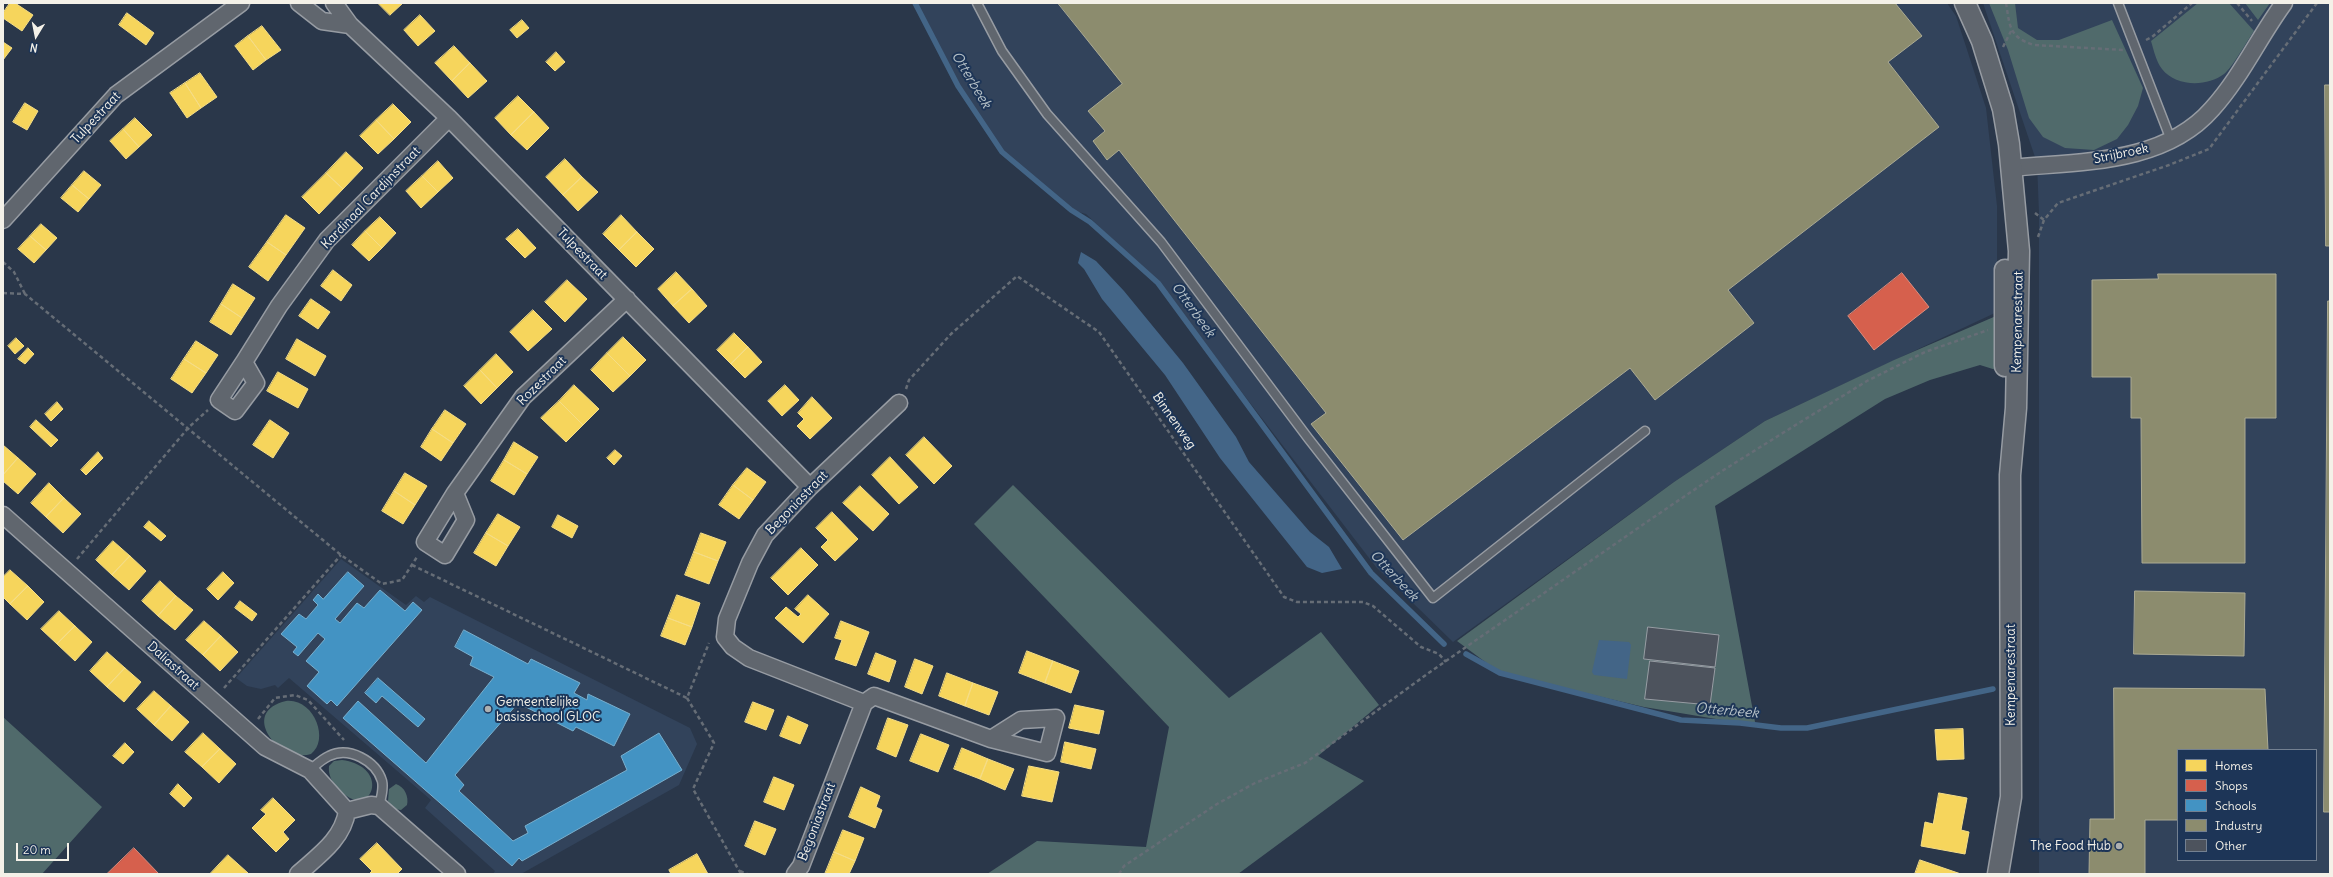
<!DOCTYPE html>
<html>
<head>
<meta charset="utf-8">
<style>
	body { margin:0 }
	#map { position:relative; width:2333px; height:877px; overflow:hidden; background:#2a374a; font-family:Delius,sans-serif }
	canvas { display:block }
	.frame { position:absolute; inset:0; border:4px solid #f4f1e8; pointer-events:none }
	.legend { position:absolute; left:2177px; top:749px; width:140px; height:112px; box-sizing:border-box; background:#1d3557; border:1px solid #738091; margin:0; padding:5px 7px; list-style:none; font-size:12px; color:#f4f1e8 }
	.legend li { display:flex; align-items:center; gap:8px; height:20px }
	.legend b { width:20px; border:1px solid #738091 }
	.north { position:absolute; left:16px; top:16px; width:40px; height:40px; -webkit-text-stroke:3px #1d3557; paint-order:stroke; rotate:190deg; font-size:11px; font-weight:700; line-height:16px; text-align:center; color:#f4f1e8 }
	.north::after { content:''; display:block; margin:auto; width:14px; height:18px; background:#f4f1e8; clip-path:polygon(50% 0,100% 100%,50% 72%,0 100%) }
	.scale { position:absolute; left:16px; top:843px; width:53px; height:18px; box-sizing:border-box; border:2px solid #f4f1e8; border-top:0; padding-left:5px; font-size:12px; line-height:14px; white-space:nowrap; color:#f4f1e8; -webkit-text-stroke:3px #1d3557; paint-order:stroke }
</style>
</head>
<body>
<div id="map">
<canvas width="2333" height="877"></canvas>
<div class="frame"></div>
<ul class="legend">
<li><b style="height:11px;background:#f6d55c"></b>Homes</li>
<li><b style="height:11px;background:#d6604d"></b>Shops</li>
<li><b style="height:11px;background:#4393c3"></b>Schools</li>
<li><b style="height:11px;background:#8c8c6e"></b>Industry</li>
<li><b style="height:11px;background:#4d535d"></b>Other</li>
</ul>
<div class="north">N</div>
<div class="scale">20 m</div>
</div>
<script>
const c = document.querySelector('canvas').getContext('2d');
c.lineJoin = 'round';
function fillPath(path, color) { c.fillStyle = color; c.fill(path, 'evenodd'); }
function stroke(path, color, width, dash) { c.strokeStyle = color; c.lineWidth = width; c.lineCap = dash ? 'butt' : 'round'; c.setLineDash(dash || []); c.stroke(path); }
function label(font, color, halo, rows, align = 'center') {
  c.font = font + ' Delius,sans-serif'; c.lineWidth = 4; c.setLineDash([]); c.textBaseline = 'middle'; c.strokeStyle = halo; c.fillStyle = color; for (const [text, x, y, turn = 0] of rows) {
    c.save(); c.translate(x, y); c.rotate((+turn || 0) * Math.PI / 180); c.textAlign = isNaN(turn) ? turn : align; if (halo) c.strokeText(text, 0, 0); c.fillText(text, 0, 0); c.restore();
  }
}
fillPath(new Path2D(`
	M915,3H1947L1956,16L1986,108L1997,206V312L1765,421L1674,482L1453,642L1376,567L1158,283L1086,214L1071,210L1002,152L958,86Z
	M1983,3H2330V874H2039V213L2037,163ZM2178,750H2316V860H2178Z
	M341,559L406,605L416,596L424,602L430,597L690,728L697,744L679,785L521,874H493L495,871L425,808L431,800L289,678L278,688L275,685L261,689L247,686L236,678Z`), '#32435b');
fillPath(new Path2D(`
	M1989,3H2015L2018,28L2037,40H2059L2112,20L2143,88L2138,106L2128,125L2117,139L2094,150L2065,148L2043,137L2029,118L2008,50Z
	M2198,3H2229L2254,31C2247,41 2232,68 2224,74C2207,87 2176,87 2162,69C2156,61 2154,51 2151,41Z
	M2245,3H2270L2258,20Z
	M1996,316V370L1980,365L1930,380L1885,399L1715,506L1755,722L1740,723L1644,707L1500,673L1457,641L1674,482L1765,421L1894,360Z
	M1013,485L1229,698L1321,632L1379,705L1318,756L1364,781L1238,874H987L1037,841L1146,847L1169,727L974,524Z
	M286,701C314,698 330,740 311,754C280,764 238,712 286,701Z
	M3,717L102,807L42,874H3Z
	M342,760C394,767 370,825 338,788C332,782 328,775 329,766L334,761Z
	M396,784C405,787 409,797 407,805L401,810L394,809L388,801L389,789Z`), '#506a6b');
fillPath(new Path2D(`
	M1081,252L1096,261L1124,291L1183,363L1236,437L1249,462L1310,532L1329,547L1342,569L1322,573L1307,567L1220,458L1165,375L1102,299L1084,269L1078,263Z
	M1599,640L1629,642L1631,645L1627,679L1594,675L1592,672Z`), '#436587');
const homes = new Path2D(`
	M10,3H15L33,15L22,31L3,18V13Z
	M378,3H403L390,15Z
	M127,13L154,33L146,45L119,25Z
	M420,15L435,31L418,46L404,30Z
	M522,20L529,28L517,38L510,30Z
	M262,26L281,50L266,60L248,36Z
	M248,36L266,60L253,70L235,46Z
	M3,42L12,48L3,60Z
	M454,46L470,63L452,81L435,63Z
	M556,52L565,62L555,71L546,62Z
	M470,63L487,81L468,98L452,81Z
	M200,73L217,97L201,108L185,83Z
	M185,83L201,108L187,118L170,93Z
	M518,96L534,112L511,135L495,118Z
	M25,103L38,111L27,130L13,122Z
	M393,104L411,122L394,139L376,120Z
	M534,112L549,128L527,150L511,135Z
	M135,118L152,135L139,147L123,129Z
	M376,120L394,139L378,154L360,136Z
	M123,129L139,147L126,159L110,141Z
	M346,152L363,168L343,189L326,173Z
	M565,159L582,177L563,195L546,177Z
	M438,161L453,178L438,192L422,176Z
	M84,171L101,185L89,199L72,185Z
	M326,173L343,189L319,214L302,197Z
	M422,176L438,192L421,208L406,191Z
	M582,177L598,192L578,211L563,195Z
	M72,185L89,199L78,212L61,198Z
	M286,215L305,228L286,255L267,242Z
	M621,215L637,232L619,250L603,234Z
	M380,217L396,233L382,248L365,231Z
	M41,224L57,238L46,250L30,236Z
	M518,229L536,248L525,258L506,239Z
	M365,231L382,248L369,261L352,245Z
	M637,232L654,249L636,267L619,250Z
	M30,236L46,250L34,263L18,249Z
	M267,242L286,255L268,281L249,267Z
	M333,270L352,285L341,301L321,286Z
	M676,272L692,289L673,306L658,289Z
	M567,280L587,299L565,322L545,302Z
	M233,284L255,298L242,318L221,304Z
	M692,289L707,306L689,323L673,306Z
	M311,299L330,312L318,329L299,316Z
	M221,304L242,318L231,335L210,322Z
	M533,310L552,329L528,351L510,332Z
	M734,333L748,347L731,364L717,350Z
	M623,337L646,360L630,376L607,353Z
	M16,338L24,346L15,354L8,346Z
	M297,339L326,356L315,376L286,359Z
	M196,341L218,355L206,373L184,359Z
	M748,347L762,362L745,378L731,364Z
	M28,348L34,354L25,364L18,359Z
	M607,353L630,376L613,392L591,370Z
	M496,354L513,372L497,388L480,370Z
	M184,359L206,373L192,393L171,379Z
	M480,370L497,388L481,404L464,386Z
	M278,372L308,389L298,408L267,391Z
	M574,385L599,409L583,425L559,401Z
	M785,385L799,400L782,416L768,401Z
	M812,397L832,418L810,439L797,426L804,419L798,413Z
	M559,401L583,425L566,442L541,418Z
	M57,402L63,409L51,421L45,414Z
	M445,410L466,424L453,443L432,429Z
	M36,420L58,440L51,447L30,427Z
	M270,420L289,433L273,458L253,445Z
	M432,429L453,443L441,461L421,447Z
	M924,437L952,466L934,484L906,455Z
	M514,442L538,457L527,474L504,460Z
	M3,445L18,458L3,475Z
	M615,450L622,456L614,465L607,458Z
	M98,452L103,458L86,475L81,470Z
	M890,457L918,487L899,504L872,475Z
	M18,458L36,474L18,494L3,481V475Z
	M504,460L527,474L514,495L491,481Z
	M747,468L766,482L753,500L733,485Z
	M405,473L427,486L415,505L394,491Z
	M49,483L64,498L46,517L31,503Z
	M733,485L753,500L739,519L719,505Z
	M860,486L889,514L873,531L843,503Z
	M394,491L415,505L403,524L382,511Z
	M64,498L81,514L63,533L46,517Z
	M832,512L858,539L835,561L821,547L828,540L816,528Z
	M498,514L520,527L508,546L486,533Z
	M558,515L578,526L572,538L552,527Z
	M149,521L166,536L161,541L144,527Z
	M486,533L508,546L496,566L474,553Z
	M701,533L726,542L718,561L694,552Z
	M113,541L130,556L112,575L96,560Z
	M801,548L818,565L788,595L771,578Z
	M694,552L718,561L709,584L685,575Z
	M130,556L146,571L129,590L112,575Z
	M10,570L28,586L10,604L3,597V577Z
	M223,572L234,583L218,600L207,589Z
	M160,581L176,596L158,616L142,601Z
	M28,586L44,602L27,620L10,604Z
	M677,595L700,603L692,627L668,618Z
	M808,595L829,614L803,643L775,618L786,607L798,617L801,614L795,609Z
	M176,596L193,610L175,630L158,616Z
	M240,601L257,614L252,621L235,608Z
	M59,611L75,626L57,644L41,629Z
	M668,618L692,627L685,645L661,636Z
	M204,621L221,636L203,655L186,640Z
	M841,621L869,632L856,666L835,659L842,640L835,638Z
	M75,626L92,642L75,661L57,644Z
	M221,636L238,652L220,671L203,655Z
	M1027,651L1053,661L1045,683L1019,673Z
	M107,652L125,668L107,687L90,671Z
	M876,653L896,661L889,682L868,674Z
	M915,659L933,666L922,694L905,687Z
	M1053,661L1079,671L1071,693L1045,683Z
	M125,668L141,682L124,702L107,687Z
	M947,673L973,683L965,706L939,696Z
	M973,683L998,692L989,715L965,706Z
	M154,691L171,706L154,725L137,709Z
	M753,702L774,710L766,730L745,722Z
	M1075,705L1104,711L1099,734L1069,728Z
	M171,706L189,722L172,741L154,725Z
	M788,716L808,725L800,744L780,736Z
	M888,718L908,725L896,757L877,749Z
	M1963,729L1964,759L1937,760L1935,730Z
	M203,733L220,749L202,767L185,752Z
	M921,734L949,745L938,772L910,761Z
	M1065,742L1096,749L1091,769L1061,762Z
	M125,743L134,752L123,764L113,756Z
	M962,748L988,759L980,779L954,769Z
	M220,749L236,764L219,783L202,767Z
	M988,759L1014,769L1005,790L980,779Z
	M1029,766L1059,772L1052,802L1022,796Z
	M774,777L794,785L784,810L764,802Z
	M178,784L192,798L184,807L170,794Z
	M861,787L880,796L876,807L882,810L875,828L849,817Z
	M1939,793L1967,798L1961,830L1969,832L1965,854L1921,846L1925,822L1933,824Z
	M273,798L295,820L283,832L289,839L276,852L252,828L266,814L261,810Z
	M755,821L776,829L765,855L745,846Z
	M843,830L864,838L855,861L834,852Z
	M377,843L402,869L397,874H369L372,871L360,859Z
	M834,852L855,861L849,874H825Z
	M697,854L708,874H671L669,870Z
	M228,855L248,873L247,874H210Z
	M1920,860L1961,874H1915Z`);
fillPath(homes, '#f6d55c');
stroke(homes, '#f5dd86', 1);
const shops = new Path2D(`
	M1902,273L1929,307L1874,350L1848,316Z
	M134,848L159,874H107Z`);
fillPath(shops, '#d6604d');
stroke(shops, '#df8c7c', 1);
const schools = new Path2D(`
	M348,572L364,586L335,619L340,623L357,603L364,608L380,590L405,611L413,602L422,610L337,706L331,700L327,704L307,686L319,672L306,661L325,639L318,633L298,656L293,652L297,647L281,634L299,614L306,619L318,605L313,600L318,594L323,599Z
	M464,630L528,664L531,659L580,683L574,693L587,700L588,694L630,714L614,746L576,727L573,731L518,703L455,775L464,785L459,791L513,841L528,833L525,826L627,770L621,756L659,733L682,770L522,861L519,858L512,866L343,718L358,701L426,763L494,677L470,665L473,657L455,647Z
	M378,678L425,719L418,727L382,696L376,703L365,693Z`);
fillPath(schools, '#4393c3');
stroke(schools, '#78afce', 1);
const industry = new Path2D(`
	M1058,3H1895L1922,36L1888,62L1939,127L1728,290L1754,323L1655,400L1630,368L1403,540L1311,424L1326,413L1119,150L1107,160L1093,141L1105,131L1088,111L1122,84Z
	M2325,85H2330V246H2326Z
	M2158,274H2276V418H2245V563H2142L2141,418H2131V377H2092V280L2158,279Z
	M2328,301H2330V812H2324Z
	M2135,591L2245,593L2244,656L2134,654Z
	M2114,688L2265,689L2268,750H2178V820H2145V874H2089L2090,819H2114Z`);
fillPath(industry, '#8c8c6e');
stroke(industry, '#abaa93', 1);
stroke(new Path2D(`
	M915,3L958,86L1002,152L1071,210L1090,222L1158,283L1371,573L1444,644
	M1466,654L1500,673L1681,720L1740,723L1781,728H1807L1993,689`), '#436587', 5.5);
const building = new Path2D(`
	M1648,627L1719,635L1715,667L1644,659Z
	M1650,661L1715,668L1710,705L1645,699Z`);
fillPath(building, '#4d535d');
stroke(building, '#979ca3', 1);
const service = new Path2D(`
	M977,3L1002,51L1047,114L1161,242L1308,438L1433,598L1645,431
	M2118,3L2171,140
	M310,770C316,765 322,759 329,756C349,746 376,761 382,781C384,789 381,798 379,806`);
const minor = new Path2D(`
	M299,3L322,21L350,25
	M334,3L350,25L449,118L810,487
	M2011,168C2079,161 2163,165 2212,109C2241,77 2259,37 2284,3
	M3,220L116,95L241,3
	M244,362L219,400L235,411L256,383L244,362L279,306L327,240L449,118
	M455,493L425,542L445,555L466,520L455,493L523,397L627,299
	M3,515L265,747L310,770L347,811
	M864,703L874,696L991,739L1047,753L1056,718L1021,720L991,739
	M347,811L371,805L379,806L457,874
	M298,874C318,856 343,839 347,811
	M795,874L801,866L864,703L749,658L733,647L725,637L727,619L750,563L765,535L810,487L899,403`);
const tertiary = new Path2D(`
	M1965,3L1982,41L2003,109L2009,144L2019,251L2016,408L2010,475L2011,797L1998,874
	M2005,366V270`);
stroke(service, '#979ca3', 11);
stroke(minor, '#979ca3', 19);
stroke(tertiary, '#979ca3', 23);
stroke(new Path2D(`
	M2006,3C2010,27 2009,37 2034,45L2123,50
	M2237,3L2252,21
	M2146,40L2152,37L2192,3
	M2003,47L2011,31
	M2035,213L2044,220
	M2038,237L2044,220L2058,203L2169,165L2209,149L2317,3
	M3,262L14,272L25,294
	M3,293L25,294L341,555L382,584L402,580L417,557
	M906,389L909,380L951,334L1017,276L1099,332L1284,597L1297,602H1363L1373,606L1421,647L1439,654L1446,662
	M77,559L189,427L208,410
	M412,565L687,698L709,643
	M224,688L341,555
	M687,698L714,743L693,789L741,874
	M258,719L275,698L295,695L308,700L344,740
	M740,871L747,874
	M1119,874L1124,866L1217,804L1255,783L1305,763L1430,672L1654,517L1722,471L1794,426L1867,381L1925,352L1988,330`), '#666d76', 2.5, [4, 3]);
stroke(service, '#60666e', 8);
stroke(minor, '#60666e', 16);
stroke(tertiary, '#60666e', 20);
for (const [x, y, r, color] of [
	[488,709,4,"#adb0b1"],
	[2119,846,4,"#adb0b1"]
]) { const dot = new Path2D(); dot.arc(x, y, r, 0, 2 * Math.PI); c.fillStyle = color; c.fill(dot); stroke(dot, '#1d3557', 1.5); }
label('13px', '#f4f1e8', '#1d3557', [
	["Tulpestraat",96,118,-47],
	["Strijbroek",2121,154,-12],
	["Kardinaal Cardijnstraat",371,198,-46],
	["Tulpestraat",582,254,46],
	["Kempenarestraat",2018,322,-89],
	["Rozestraat",542,381,-45],
	["Binnenweg",1174,421,55],
	["Begoniastraat",797,503,-46],
	["Daliastraat",173,666,42],
	["Kempenarestraat",2011,675,-90],
	["Begoniastraat",817,822,-69]
]);
label('13px', '#f4f1e8', '#1d3557', [
	["Gemeentelijke",496,702],
	["basisschool GLOC",496,717],
	["The Food Hub",2111,846,"right"]
], 'left');
label('italic 14px', '#b7c2c8', '#1d3557', [
	["Otterbeek",971,80,59],
	["Otterbeek",1193,310,54],
	["Otterbeek",1394,576,47],
	["Otterbeek",1727,711,5]
]);
</script>
</body>
</html>
